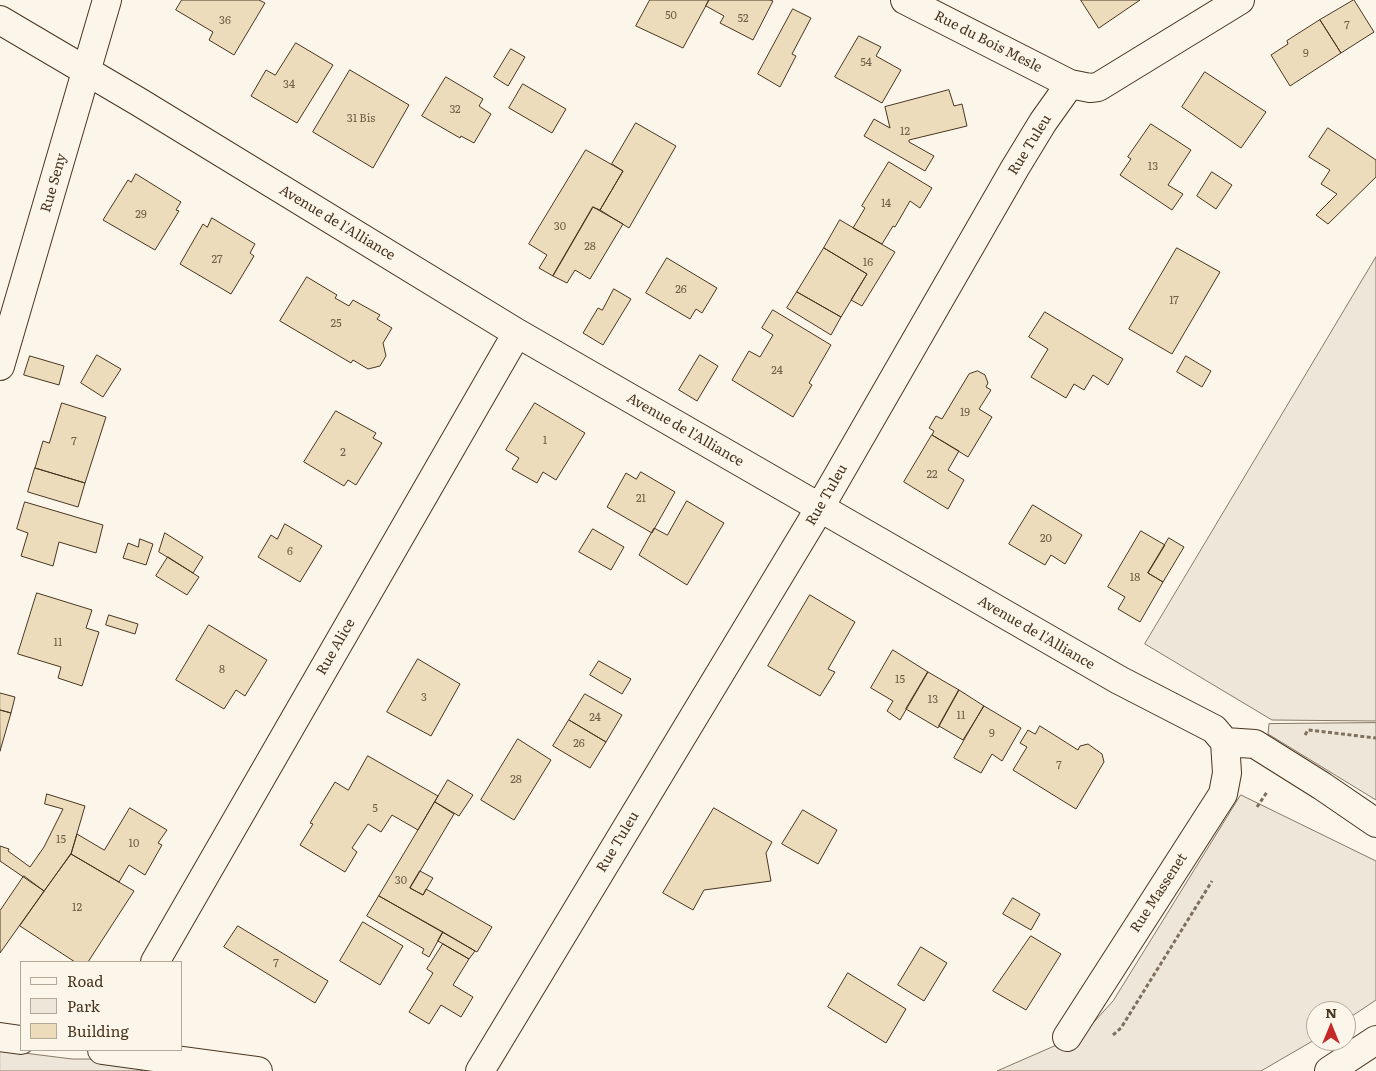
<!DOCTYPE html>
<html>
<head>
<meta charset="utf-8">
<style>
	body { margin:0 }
	#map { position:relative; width:1376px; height:1071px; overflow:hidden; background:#fbf6e9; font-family:Literata,serif }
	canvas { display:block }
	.legend { position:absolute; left:20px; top:961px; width:162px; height:90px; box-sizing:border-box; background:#fbf6e9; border:1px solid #b4a999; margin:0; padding:6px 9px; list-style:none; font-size:15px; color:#4a3520 }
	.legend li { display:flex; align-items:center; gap:10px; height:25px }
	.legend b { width:25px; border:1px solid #b4a999 }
	.north { position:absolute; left:1306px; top:1001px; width:50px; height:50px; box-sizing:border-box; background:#fbf6e9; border:1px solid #b4a999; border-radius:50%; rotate:0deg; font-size:14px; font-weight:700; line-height:20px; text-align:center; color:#4a3520 }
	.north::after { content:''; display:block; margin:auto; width:18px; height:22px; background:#c62828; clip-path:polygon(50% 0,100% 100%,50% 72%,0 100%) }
</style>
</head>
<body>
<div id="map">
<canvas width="1376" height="1071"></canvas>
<ul class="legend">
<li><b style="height:6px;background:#fbf6e9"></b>Road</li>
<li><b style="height:14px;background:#ede6d9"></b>Park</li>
<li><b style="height:14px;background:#ecdcbc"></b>Building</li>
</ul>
<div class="north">N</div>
</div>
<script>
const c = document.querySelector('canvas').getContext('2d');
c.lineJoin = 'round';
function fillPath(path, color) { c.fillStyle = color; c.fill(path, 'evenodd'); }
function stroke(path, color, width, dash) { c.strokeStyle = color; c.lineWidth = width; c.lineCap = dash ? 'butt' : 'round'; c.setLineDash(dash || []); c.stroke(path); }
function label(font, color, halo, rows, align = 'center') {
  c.font = font + ' Literata,serif'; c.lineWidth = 4; c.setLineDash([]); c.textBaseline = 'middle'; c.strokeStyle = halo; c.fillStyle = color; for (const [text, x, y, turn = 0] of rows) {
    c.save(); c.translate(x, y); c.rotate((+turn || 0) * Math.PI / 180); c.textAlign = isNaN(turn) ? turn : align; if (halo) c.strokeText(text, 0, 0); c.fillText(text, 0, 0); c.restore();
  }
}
const green = new Path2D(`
	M1376,723V800L1268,734L1269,724Z
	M1241,795L1376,861V1000L1346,1020V1011H1316V1039L1261,1071H997L1084,1033L1113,1001Z
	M0,1050L72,1059H108L143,1071H0Z`);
fillPath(green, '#ede6d9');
stroke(green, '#887966', 1);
const parking = new Path2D(`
	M1376,257V721L1272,720L1145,644Z`);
fillPath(parking, '#ede7d9');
stroke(parking, '#887966', 1);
const building = new Path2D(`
	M182,0H259L265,3L234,55L209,40L213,32L176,10Z
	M650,0H709L683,48L636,26Z
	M709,0H770L773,1L753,40L720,23L724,16L706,6Z
	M1081,0H1140L1099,28Z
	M1354,0L1374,32L1341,53L1320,20Z
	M793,9L811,18L792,54L796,56L780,87L758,74Z
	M1320,20L1341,53L1290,86L1271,55L1288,44L1287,41Z
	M859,36L881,47L876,56L901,70L882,103L835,77Z
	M296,43L333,65L297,123L251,96L266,70L275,75Z
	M511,49L525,57L508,86L494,77Z
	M350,70L409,105L373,168L313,132Z
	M1205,72L1266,112L1241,148L1182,107Z
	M446,77L483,99L479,106L491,114L474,143L461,136L460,138L422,116Z
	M523,84L566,109L552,133L509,108Z
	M949,90L954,106L962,104L967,126L909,140V142L934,156L925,171L864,136L874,119L890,128L885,107Z
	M636,123L676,146L629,228L600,210L623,171L612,164Z
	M1151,124L1191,150L1168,185L1183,194L1172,210L1120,175L1131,159L1128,157Z
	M1328,128L1376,160V177L1328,224L1316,215L1337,194L1321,184L1330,170L1309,157Z
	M586,150L623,171L600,210L593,207L553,276L539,268L547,255L529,244Z
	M889,162L932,188L920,208L910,201L895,227L893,226L882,244L853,228L865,208L862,206Z
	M1212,172L1232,185L1216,209L1197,196Z
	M136,174L181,202L176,210L179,211L155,250L103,220L128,180L131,182Z
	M593,207L623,224L590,279L575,270L567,283L553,276Z
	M212,218L255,244L250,253L254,256L231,294L180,264L203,224L207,227Z
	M840,220L895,252L862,306L851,300L867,274L824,248Z
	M824,248L867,274L841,317L797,292Z
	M1177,248L1220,272L1172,354L1129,329Z
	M667,258L717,288L702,313L696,309L690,319L646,293Z
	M307,277L337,295L335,298L349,306L353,300L380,315L377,319L392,328L383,343L386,356L380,366L368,369L353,360L351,363L280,321Z
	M614,289L631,299L603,345L583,333L598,308L602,310Z
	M797,292L841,317L831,335L787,308Z
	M773,310L831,345L809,383L812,385L793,417L732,380L749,351L760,357L773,335L762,328Z
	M1045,312L1123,359L1108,385L1093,375L1084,390L1074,384L1066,398L1031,377L1048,349L1029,337Z
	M97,355L121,369L103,397L81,383Z
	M700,355L718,366L697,401L679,390Z
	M30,356L64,366L59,385L24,375Z
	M1186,356L1211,371L1202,387L1177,372Z
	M978,371L985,375L988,383L986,387L991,390L979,409L992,417L968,457L932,435L934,431L929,428L936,416L942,419L969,374Z
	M62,403L106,417L85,483L35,468L43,441L49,443Z
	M535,403L585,433L556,480L543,472L537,483L512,469L519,458L506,450Z
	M336,411L376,433L373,438L382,443L356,485L348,480L344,486L304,462Z
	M932,435L959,451L948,470L964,480L948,509L904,482Z
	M35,468L85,483L78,507L28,492Z
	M641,472L675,492L652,533L607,507L626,473L636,479Z
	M687,501L724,523L687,585L639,555L654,528L667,535Z
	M25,502L103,525L96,553L59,542L53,566L21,556L28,533L17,529Z
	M1033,505L1082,535L1065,564L1051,555L1045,565L1009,544Z
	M285,524L322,546L300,582L258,557L271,535L277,539Z
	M593,529L624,547L611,570L579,552Z
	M1141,531L1165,545L1148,573L1163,582L1140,622L1118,609L1125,597L1108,587Z
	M165,533L203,557L193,573L159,552Z
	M1169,538L1184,547L1163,582L1148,573Z
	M140,539L153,544L146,565L123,558L128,543L138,547Z
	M168,557L199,577L187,595L156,576Z
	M37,593L92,610L86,628L99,632L82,686L58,678L61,667L18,654Z
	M810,595L855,622L828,669L835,672L820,696L768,666Z
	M109,615L138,624L135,634L106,625Z
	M209,625L267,660L245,696L236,690L224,709L176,680Z
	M893,650L928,672L900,720L887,711L893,701L871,688Z
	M418,659L460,684L431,736L387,712Z
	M599,661L631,679L622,694L590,675Z
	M928,672L959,690L938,728L906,709Z
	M959,690L984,706L963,740L939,726Z
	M0,693L15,697L11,713L0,710Z
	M585,694L622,715L606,742L569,720Z
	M984,706L1021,728L1002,761L992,754L981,773L954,758Z
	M0,710L11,713L0,751Z
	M569,720L606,742L590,768L553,746Z
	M1040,726L1078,750L1080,746L1088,744L1102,754L1104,762L1076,809L1013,770L1027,747L1020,743L1028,730L1035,734Z
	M518,739L551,760L514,820L481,800Z
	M368,756L438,796L418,830L392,815L381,832L368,824L352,848L357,852L345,872L300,845L313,824L310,823L335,782L348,790Z
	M448,780L473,795L459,816L435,802Z
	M47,794L85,806L71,854L44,891L0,861V846L9,849L8,851L30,867L44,847L63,809L45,804Z
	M435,802L454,814L410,888L423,895L426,889L492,927L477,952L379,896Z
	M130,808L167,830L158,843L162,845L145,875L129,865L119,882L71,854L77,834L104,850Z
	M714,808L772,842L766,853L771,881L704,890L693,910L663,893Z
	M803,810L837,830L818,864L782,844Z
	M71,854L134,891L88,962H75L20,926Z
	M420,871L433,878L423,895L410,888Z
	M24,876L44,891L0,953V911Z
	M379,896L443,932L429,957L422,953L424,949L367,916Z
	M1013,898L1040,914L1031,930L1003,914Z
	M363,922L403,946L380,985L340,961Z
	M238,926L328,981L315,1003L224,947Z
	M443,932L475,951L469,959L438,941Z
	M1031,936L1061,954L1026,1010L993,991Z
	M443,944L469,959L453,985L473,997L461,1017L441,1005L429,1024L409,1012L433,973L427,969Z
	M921,947L947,963L924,1001L898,985Z
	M848,973L906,1009L886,1043L828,1007Z`);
fillPath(building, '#ecdcbc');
stroke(building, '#4a3520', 1);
const street = new Path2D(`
	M905,0L1070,84L1090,88L1098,87L1240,0
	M0,20L139,102L517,333L1119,680L1214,729L1225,742L1255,744L1322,786L1376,823
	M0,366L107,0
	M155,962L517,333
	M0,1037L21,1040
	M1067,1037L1223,794L1227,773L1225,742
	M102,1050L258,1071
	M480,1071L812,521L1015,168L1043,122L1070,84`);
const highway = new Path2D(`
	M1329,1071L1376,1040`);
stroke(street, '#4a3520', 30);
stroke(highway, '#4a3520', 30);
stroke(new Path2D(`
	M1305,735L1308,730L1376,738
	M1257,807L1267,792
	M1113,1035L1121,1028L1212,881`), '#7f6f5c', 3, [4, 2.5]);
stroke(street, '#fbf6e9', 28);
stroke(highway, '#fbf6e9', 28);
label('11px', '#725f47', null, [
	["50",671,16],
	["52",743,19],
	["36",225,21],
	["7",1347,26],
	["9",1306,54],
	["54",866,63],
	["34",289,85],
	["32",455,110],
	["31 Bis",361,119],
	["12",905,132],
	["13",1153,167],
	["14",886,204],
	["29",141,215],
	["30",560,227],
	["28",590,247],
	["27",217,260],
	["16",868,263],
	["26",681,290],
	["17",1174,301],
	["25",336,324],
	["24",777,371],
	["19",965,413],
	["1",545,441],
	["7",74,442],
	["2",343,453],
	["22",932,475],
	["21",641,499],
	["20",1046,539],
	["6",290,552],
	["18",1135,578],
	["11",58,643],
	["8",222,670],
	["15",900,680],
	["3",424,698],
	["13",933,700],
	["11",961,716],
	["24",595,718],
	["9",992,734],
	["26",579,744],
	["7",1059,766],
	["28",516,780],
	["5",375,809],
	["15",61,840],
	["10",134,844],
	["30",401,881],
	["12",77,908],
	["7",276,964]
]);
label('14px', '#4a3520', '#fbf6e9', [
	["Rue du Bois Mesle",988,42,27],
	["Rue Tuleu",1030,145,-58],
	["Rue Seny",54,183,-74],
	["Avenue de l'Alliance",337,223,31],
	["Avenue de l'Alliance",685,430,30],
	["Rue Tuleu",827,495,-60],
	["Avenue de l'Alliance",1036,633,30],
	["Rue Alice",336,647,-60],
	["Rue Tuleu",618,842,-59],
	["Rue Massenet",1159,893,-57]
]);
</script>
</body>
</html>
